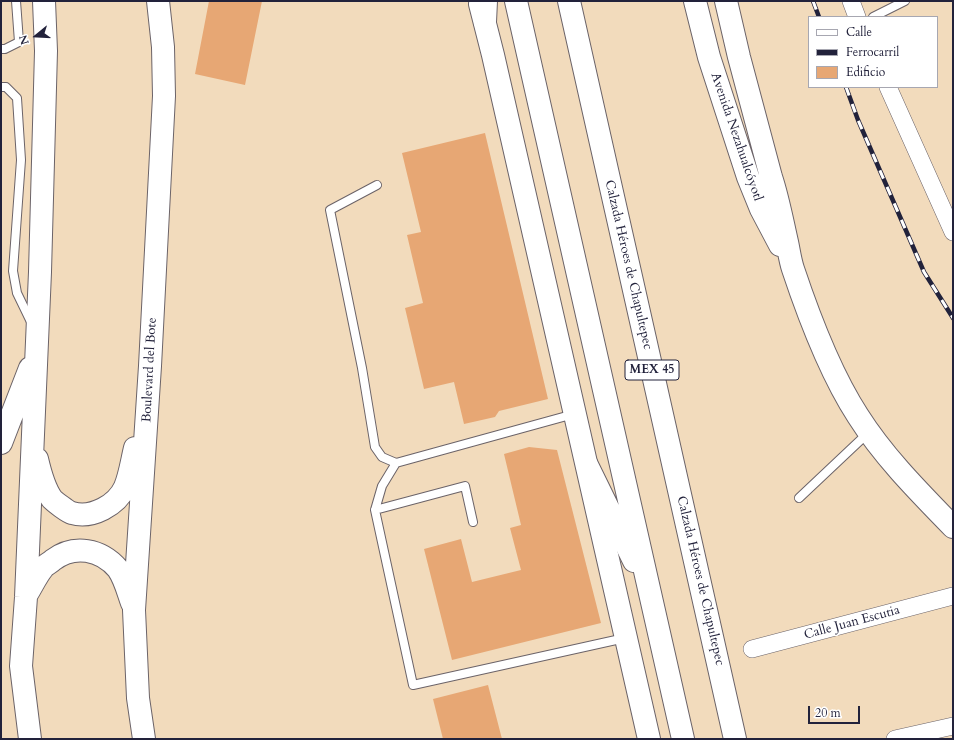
<!DOCTYPE html>
<html>
<head>
<meta charset="utf-8">
<style>
	body { margin:0 }
	#map { position:relative; width:954px; height:740px; overflow:hidden; background:#f2dbbc; font-family:Cardo,serif }
	canvas { display:block }
	.frame { position:absolute; inset:0; border:2px solid #22223b; pointer-events:none }
	.legend { position:absolute; left:808px; top:16px; width:130px; height:72px; box-sizing:border-box; background:#fff; border:1px solid #a7a7b1; margin:0; padding:5px 7px; list-style:none; font-size:12px; color:#22223b }
	.legend li { display:flex; align-items:center; gap:8px; height:20px }
	.legend b { width:20px; border:1px solid #a7a7b1 }
	.north { position:absolute; left:16px; top:16px; width:40px; height:40px; -webkit-text-stroke:3px #fff; paint-order:stroke; rotate:252deg; font-size:11px; font-weight:700; line-height:16px; text-align:center; color:#22223b }
	.north::after { content:''; display:block; margin:auto; width:14px; height:18px; background:#22223b; clip-path:polygon(50% 0,100% 100%,50% 72%,0 100%) }
	.scale { position:absolute; left:808px; top:706px; width:52px; height:18px; box-sizing:border-box; border:2px solid #22223b; border-top:0; padding-left:5px; font-size:12px; line-height:14px; white-space:nowrap; color:#22223b; -webkit-text-stroke:3px #fff; paint-order:stroke }
</style>
</head>
<body>
<div id="map">
<canvas width="954" height="740"></canvas>
<div class="frame"></div>
<ul class="legend">
<li><b style="height:5px;background:#fff"></b>Calle</li>
<li><b style="height:5px;background:#22223b"></b>Ferrocarril</li>
<li><b style="height:11px;background:#e7a774"></b>Edificio</li>
</ul>
<div class="north">N</div>
<div class="scale">20 m</div>
</div>
<script>
const c = document.querySelector('canvas').getContext('2d');
c.lineJoin = 'round';
function fillPath(path, color) { c.fillStyle = color; c.fill(path, 'evenodd'); }
function stroke(path, color, width, dash) { c.strokeStyle = color; c.lineWidth = width; c.lineCap = dash ? 'butt' : 'round'; c.setLineDash(dash || []); c.stroke(path); }
function label(font, color, halo, rows, align = 'center') {
  c.font = font + ' Cardo,serif'; c.lineWidth = 3; c.setLineDash([]); c.textBaseline = 'middle'; c.strokeStyle = halo; c.fillStyle = color; for (const [text, x, y, turn = 0] of rows) {
    c.save(); c.translate(x, y); c.rotate((+turn || 0) * Math.PI / 180); c.textAlign = isNaN(turn) ? turn : align; if (halo) c.strokeText(text, 0, 0); c.fillText(text, 0, 0); c.restore();
  }
}
fillPath(new Path2D(`
	M209,1H262L245,85L195,74Z
	M485,133L548,399L499,411L495,417L464,424L454,382L424,389L405,308L423,303L407,235L421,232L402,153Z
	M529,447L557,450L601,623L452,660L424,549L461,539L472,582L521,570L510,528L521,525L504,454Z
	M488,685L502,739H443L433,699Z`), '#e7a774');
const lane = new Path2D(`
	M873,17L905,1
	M1,49H5L19,42L16,1
	M1,87H6L17,98L21,160L13,271L17,293L32,324
	M377,185L330,210L362,368L375,447L382,457L396,463L574,414
	M396,463L382,486L375,510L413,685L625,638
	M799,498L869,432
	M375,510L465,486L473,522`);
const street = new Path2D(`
	M851,1L857,17
	M888,87L953,232
	M752,649L953,596
	M895,739L953,726`);
const secondary = new Path2D(`
	M695,1L709,57L748,177L761,209L780,245
	M726,1L739,57L771,177C778,198 782,220 787,242C789,251 790,260 793,269C809,317 830,373 858,416C884,457 919,492 953,527
	M480,4L493,55L649,739
	M1,443L30,368
	M37,459C40,472 44,488 52,499C55,502 68,512 72,513C92,519 117,505 125,487C130,475 132,460 135,448
	M27,594C32,586 37,575 43,568C45,565 50,563 53,560C74,544 101,549 118,569C125,579 128,592 132,603
	M30,739L21,666L26,597L40,272L46,51L44,1
	M144,739L138,698L134,610L150,366L164,96L163,47L158,1`);
const primary = new Path2D(`
	M516,1L683,739
	M569,1L735,739
	M485,22L486,1
	M587,465L634,561`);
stroke(lane, '#6b6368', 10);
stroke(street, '#6b6368', 18);
stroke(secondary, '#6b6368', 24);
stroke(primary, '#6b6368', 24);
stroke(lane, '#fff', 8);
stroke(street, '#fff', 17);
stroke(secondary, '#fff', 22);
stroke(primary, '#fff', 22);
const rail = new Path2D(`
	M813,1L819,17
	M846,87L858,120L924,272L953,318`);
stroke(rail, '#22223b', 4.5);
stroke(rail, '#fff', 3, [9]);
for (const [x, y, w] of [
	[652,370,54]
]) { const box = new Path2D(); box.roundRect(x - w / 2, y - 10, w, 20, 3); c.fillStyle = '#fff'; c.fill(box); stroke(box, '#22223b', 1); }
label('bold 12px', '#22223b', null, [
	["MEX 45",652,370]
]);
label('13px', '#22223b', '#fff', [
	["Avenida Nezahualcóyotl",736,137,71],
	["Calzada Héroes de Chapultepec",628,265,77],
	["Boulevard del Bote",150,370,-87],
	["Calzada Héroes de Chapultepec",700,581,77],
	["Calle Juan Escutia",852,623,-15]
]);
</script>
</body>
</html>
